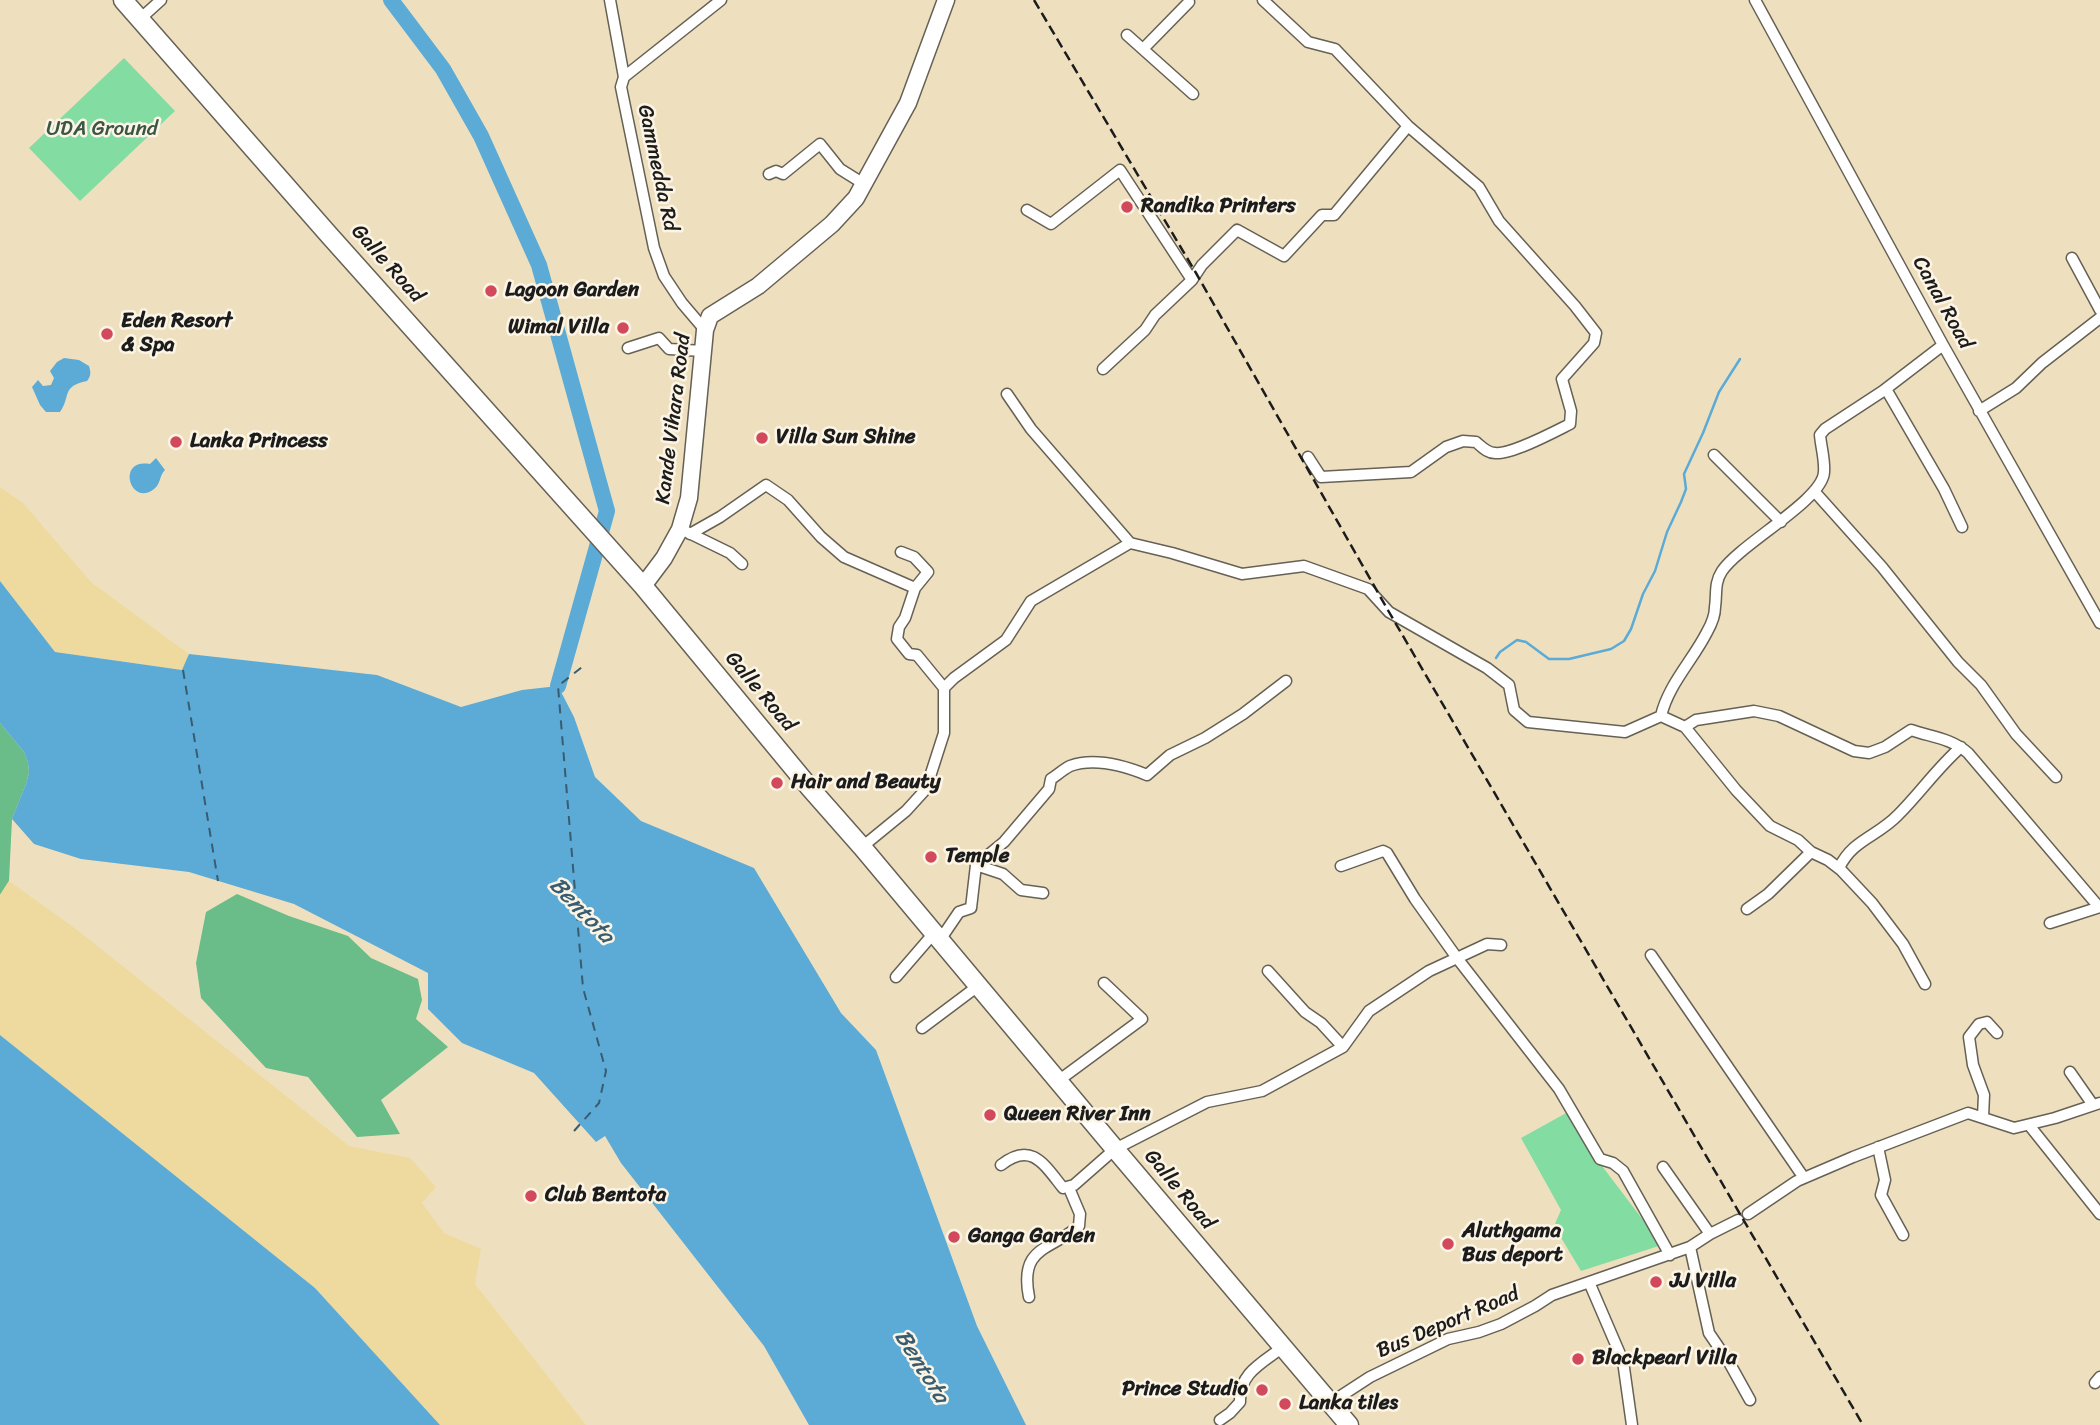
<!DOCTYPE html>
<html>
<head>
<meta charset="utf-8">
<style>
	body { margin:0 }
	canvas { display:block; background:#eee0bf }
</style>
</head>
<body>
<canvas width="2100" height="1425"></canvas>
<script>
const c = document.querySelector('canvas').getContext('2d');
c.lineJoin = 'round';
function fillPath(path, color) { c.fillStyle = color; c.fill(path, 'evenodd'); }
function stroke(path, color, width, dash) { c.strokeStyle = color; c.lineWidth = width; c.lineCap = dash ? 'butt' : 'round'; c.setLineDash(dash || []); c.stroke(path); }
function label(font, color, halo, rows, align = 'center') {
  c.font = font + ' Sriracha,sans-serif'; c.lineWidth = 5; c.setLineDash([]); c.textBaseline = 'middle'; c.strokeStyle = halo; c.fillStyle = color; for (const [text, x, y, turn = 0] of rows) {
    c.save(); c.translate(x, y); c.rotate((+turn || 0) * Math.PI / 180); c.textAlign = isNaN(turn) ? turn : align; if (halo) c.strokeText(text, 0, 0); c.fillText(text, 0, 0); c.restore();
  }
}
fillPath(new Path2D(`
	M124,58L175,111L80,201L29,148Z
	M1568,1112L1599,1162L1662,1245L1581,1271L1554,1226L1561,1210L1521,1138Z`), '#83dda3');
fillPath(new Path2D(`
	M0,723L24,752L28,762L29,773L26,784L12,819L9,881L0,895Z
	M237,894L289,916L348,936L371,958L418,979L422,1000L416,1019L448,1047L381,1100L400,1134L357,1137L308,1077L266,1068L201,998L196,963L206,912Z`), '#6abc89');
fillPath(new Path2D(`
	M0,487L23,503L92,583L189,654L183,670L55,652L0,581Z
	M9,881L76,929L349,1146L410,1158L436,1187L422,1203L444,1233L481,1249L475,1284L586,1425H440L315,1288L0,1035V895Z`), '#eeda9e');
fillPath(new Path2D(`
	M64,358L79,360L89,366C91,372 91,376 87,381C61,386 71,397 60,412H46L40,405L32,387L38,380L43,386L51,385L54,378L50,371L57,362Z
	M156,458L165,470C159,476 161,484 154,489C131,508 115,458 150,464Z
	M0,581L55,652L182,670L189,654L377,675L461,707L522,690L558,686L574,717L595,777L641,821L754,868L841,1013L876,1050L977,1326L1026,1425H809L764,1346L621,1163L605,1136L596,1142L534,1073L462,1043L428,1009V973L294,904L189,872L81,859L34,844L12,819L26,784L29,773L28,762L24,752L0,723Z
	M0,1035L315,1288L440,1425H0Z`), '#5babd6');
stroke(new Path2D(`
	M1496,658L1500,652L1517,640L1526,642L1549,659H1569L1611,649L1624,641L1631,629L1643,594L1655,571L1667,532L1681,502L1686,489L1684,474L1703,433L1719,392L1740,359`), '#5babd6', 2.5);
stroke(new Path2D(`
	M391,0L443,69L481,136L539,265L607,511L558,686`), '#5babd6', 16);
stroke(new Path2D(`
	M183,670L218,881
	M574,1131L599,1103L606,1071L583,988L558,686L582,667`), '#385c70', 2, [9, 7]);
const minor = new Path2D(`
	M610,0L624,77L621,87L654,248L664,276L682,303L705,330
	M1263,0L1308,42L1335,49L1408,126L1479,187L1499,221L1575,306L1596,333L1594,343L1562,379L1571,411L1570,424C1554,432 1511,455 1495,453C1487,453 1482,447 1476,442L1463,441L1446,447L1411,472L1321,477L1308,457
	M1755,0L1943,345L2100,623
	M140,19L161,0
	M1127,35L1193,94
	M1143,49L1189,2
	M624,77L721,0
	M769,174L776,171L783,174L820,144L840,169L864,184
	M1027,210L1051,224L1120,170L1192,280
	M2072,258L2100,310
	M628,348L659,338L669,349L703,351
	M1103,369L1145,330L1155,315L1192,280L1202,265L1237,230L1284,256L1322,215H1334L1408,126
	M1886,389L1944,489L1962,527
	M1007,394L1031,429L1130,543L1172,553L1242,574L1304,566L1368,589L1389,612L1487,668L1509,685L1514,710L1528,722L1625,732L1661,716C1668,685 1693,660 1707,632C1711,625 1715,615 1715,607C1717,594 1714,583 1722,571C1740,544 1823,500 1824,472C1825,460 1821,447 1820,435L1825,429L1883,391L1943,345
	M1979,411L2016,388L2042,363L2100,318
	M1714,455L1781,522
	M1814,491L1882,567L1958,662L1981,685L2016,734L2056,777
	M687,532L730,553L742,564
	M690,534L720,517L766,485L788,500L821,537L844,557L915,588L905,618L899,627L897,639L909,654L917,655L944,688
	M901,552L914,557L928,572L915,588
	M1661,716L1685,727L1736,790L1770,826L1798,840L1811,852L1828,860L1841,870L1872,903L1903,944L1925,984
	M1685,727L1696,720L1754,711L1779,716L1854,751L1869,753L1885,747L1911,730C1931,737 1951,738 1968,753L2099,907
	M862,847L906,811L926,789L944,733V688L954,678L1006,640L1031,601L1130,543
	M976,865L1003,874L1021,890L1043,893
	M1341,866L1383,851L1387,853L1415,899L1457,958L1487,944L1501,945
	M1839,868C1853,839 1877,837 1898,815C1920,793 1938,767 1961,747
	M1747,909L1768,894L1811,852
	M2050,923L2100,907
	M940,940L959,912L971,908L976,865L1004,842L1049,789L1051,779C1057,775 1064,769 1070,766C1095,757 1125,766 1147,775L1170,755L1205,738L1243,714L1286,681
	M1651,955L1804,1178
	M1268,971L1305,1012L1321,1023L1343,1047
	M896,977L934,933
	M922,1028L978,986
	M2070,1072L2093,1105
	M1058,1081L1142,1019L1104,983
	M1983,1117L1984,1095L1973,1065L1969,1037L1979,1024L1987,1022L1997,1033
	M2029,1125L2100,1214
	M1878,1147L1885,1180L1881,1195L1903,1235
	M1001,1165C1031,1141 1044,1164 1063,1188L1074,1185L1115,1149L1207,1102L1262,1091L1343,1047L1369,1011L1429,971L1457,958L1559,1089L1600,1159L1613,1163L1623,1171L1670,1255
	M1663,1167L1710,1234
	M1748,1214L1797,1181L1853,1157L1968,1113L2014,1128L2055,1118L2100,1103
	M1690,1247L1709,1333L1730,1364L1750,1400
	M1589,1282L1623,1361L1632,1425
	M1029,1297C1019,1246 1050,1251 1079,1226L1080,1214L1069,1188
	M2095,1383L2100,1377
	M1330,1403L1370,1377L1448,1339L1479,1332L1501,1324L1535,1306L1552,1295L1690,1247L1710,1234L1738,1220
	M1220,1420L1230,1413L1240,1402C1239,1373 1262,1363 1283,1347`);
const primary = new Path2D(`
	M643,586L664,558L680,529L689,498L705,330L710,316L758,286L832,224L856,198L908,103L946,0`);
const trunk = new Path2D(`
	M123,0L329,235L643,586L810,788L862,847L1115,1149L1349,1425`);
stroke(minor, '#666155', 13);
stroke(primary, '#666155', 19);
stroke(trunk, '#666155', 21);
stroke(minor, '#fff', 10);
stroke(primary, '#fff', 16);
stroke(trunk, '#fff', 18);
stroke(new Path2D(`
	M1034,0L1196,273L1389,612L1863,1425`), '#1c1c1c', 2.5, [10, 5]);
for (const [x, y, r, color] of [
	[1127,207,7,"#d1495b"],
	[491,291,7,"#d1495b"],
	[623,328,7,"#d1495b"],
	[107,334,7,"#d1495b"],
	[762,438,7,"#d1495b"],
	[176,442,7,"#d1495b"],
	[777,783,7,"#d1495b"],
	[931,857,7,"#d1495b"],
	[990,1115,7,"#d1495b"],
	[531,1196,7,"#d1495b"],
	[954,1237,7,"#d1495b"],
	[1448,1244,7,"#d1495b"],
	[1656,1282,7,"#d1495b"],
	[1578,1359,7,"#d1495b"],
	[1262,1390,7,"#d1495b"],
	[1285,1404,7,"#d1495b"]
]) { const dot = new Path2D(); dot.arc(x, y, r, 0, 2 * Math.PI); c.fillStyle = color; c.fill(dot); stroke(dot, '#fcf5e5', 2.5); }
label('21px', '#3b5644', '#fcf5e5', [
	["UDA Ground",102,130]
]);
label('21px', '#1c1c1c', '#fcf5e5', [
	["Gammedda Rd",657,168,78],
	["Galle Road",387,264,48],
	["Canal Road",1942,303,61],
	["Kande Vihara Road",674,419,-83],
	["Galle Road",760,692,50],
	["Galle Road",1179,1190,50],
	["Bus Deport Road",1448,1323,-23]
]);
label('bold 21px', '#1c1c1c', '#fcf5e5', [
	["Randika Printers",1141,207],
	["Lagoon Garden",505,291],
	["Eden Resort",121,322],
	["& Spa",121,346],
	["Wimal Villa",609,328,"right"],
	["Villa Sun Shine",776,438],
	["Lanka Princess",190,442],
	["Hair and Beauty",791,783],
	["Temple",945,857],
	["Queen River Inn",1004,1115],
	["Club Bentota",545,1196],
	["Aluthgama",1462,1232],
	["Bus deport",1462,1256],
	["Ganga Garden",968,1237],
	["JJ Villa",1670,1282],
	["Blackpearl Villa",1592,1359],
	["Prince Studio",1248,1390,"right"],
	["Lanka tiles",1299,1404]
], 'left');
label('italic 23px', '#385c70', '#fcf5e5', [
	["Bentota",581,911,46],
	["Bentota",921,1367,58]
]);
</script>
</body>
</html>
